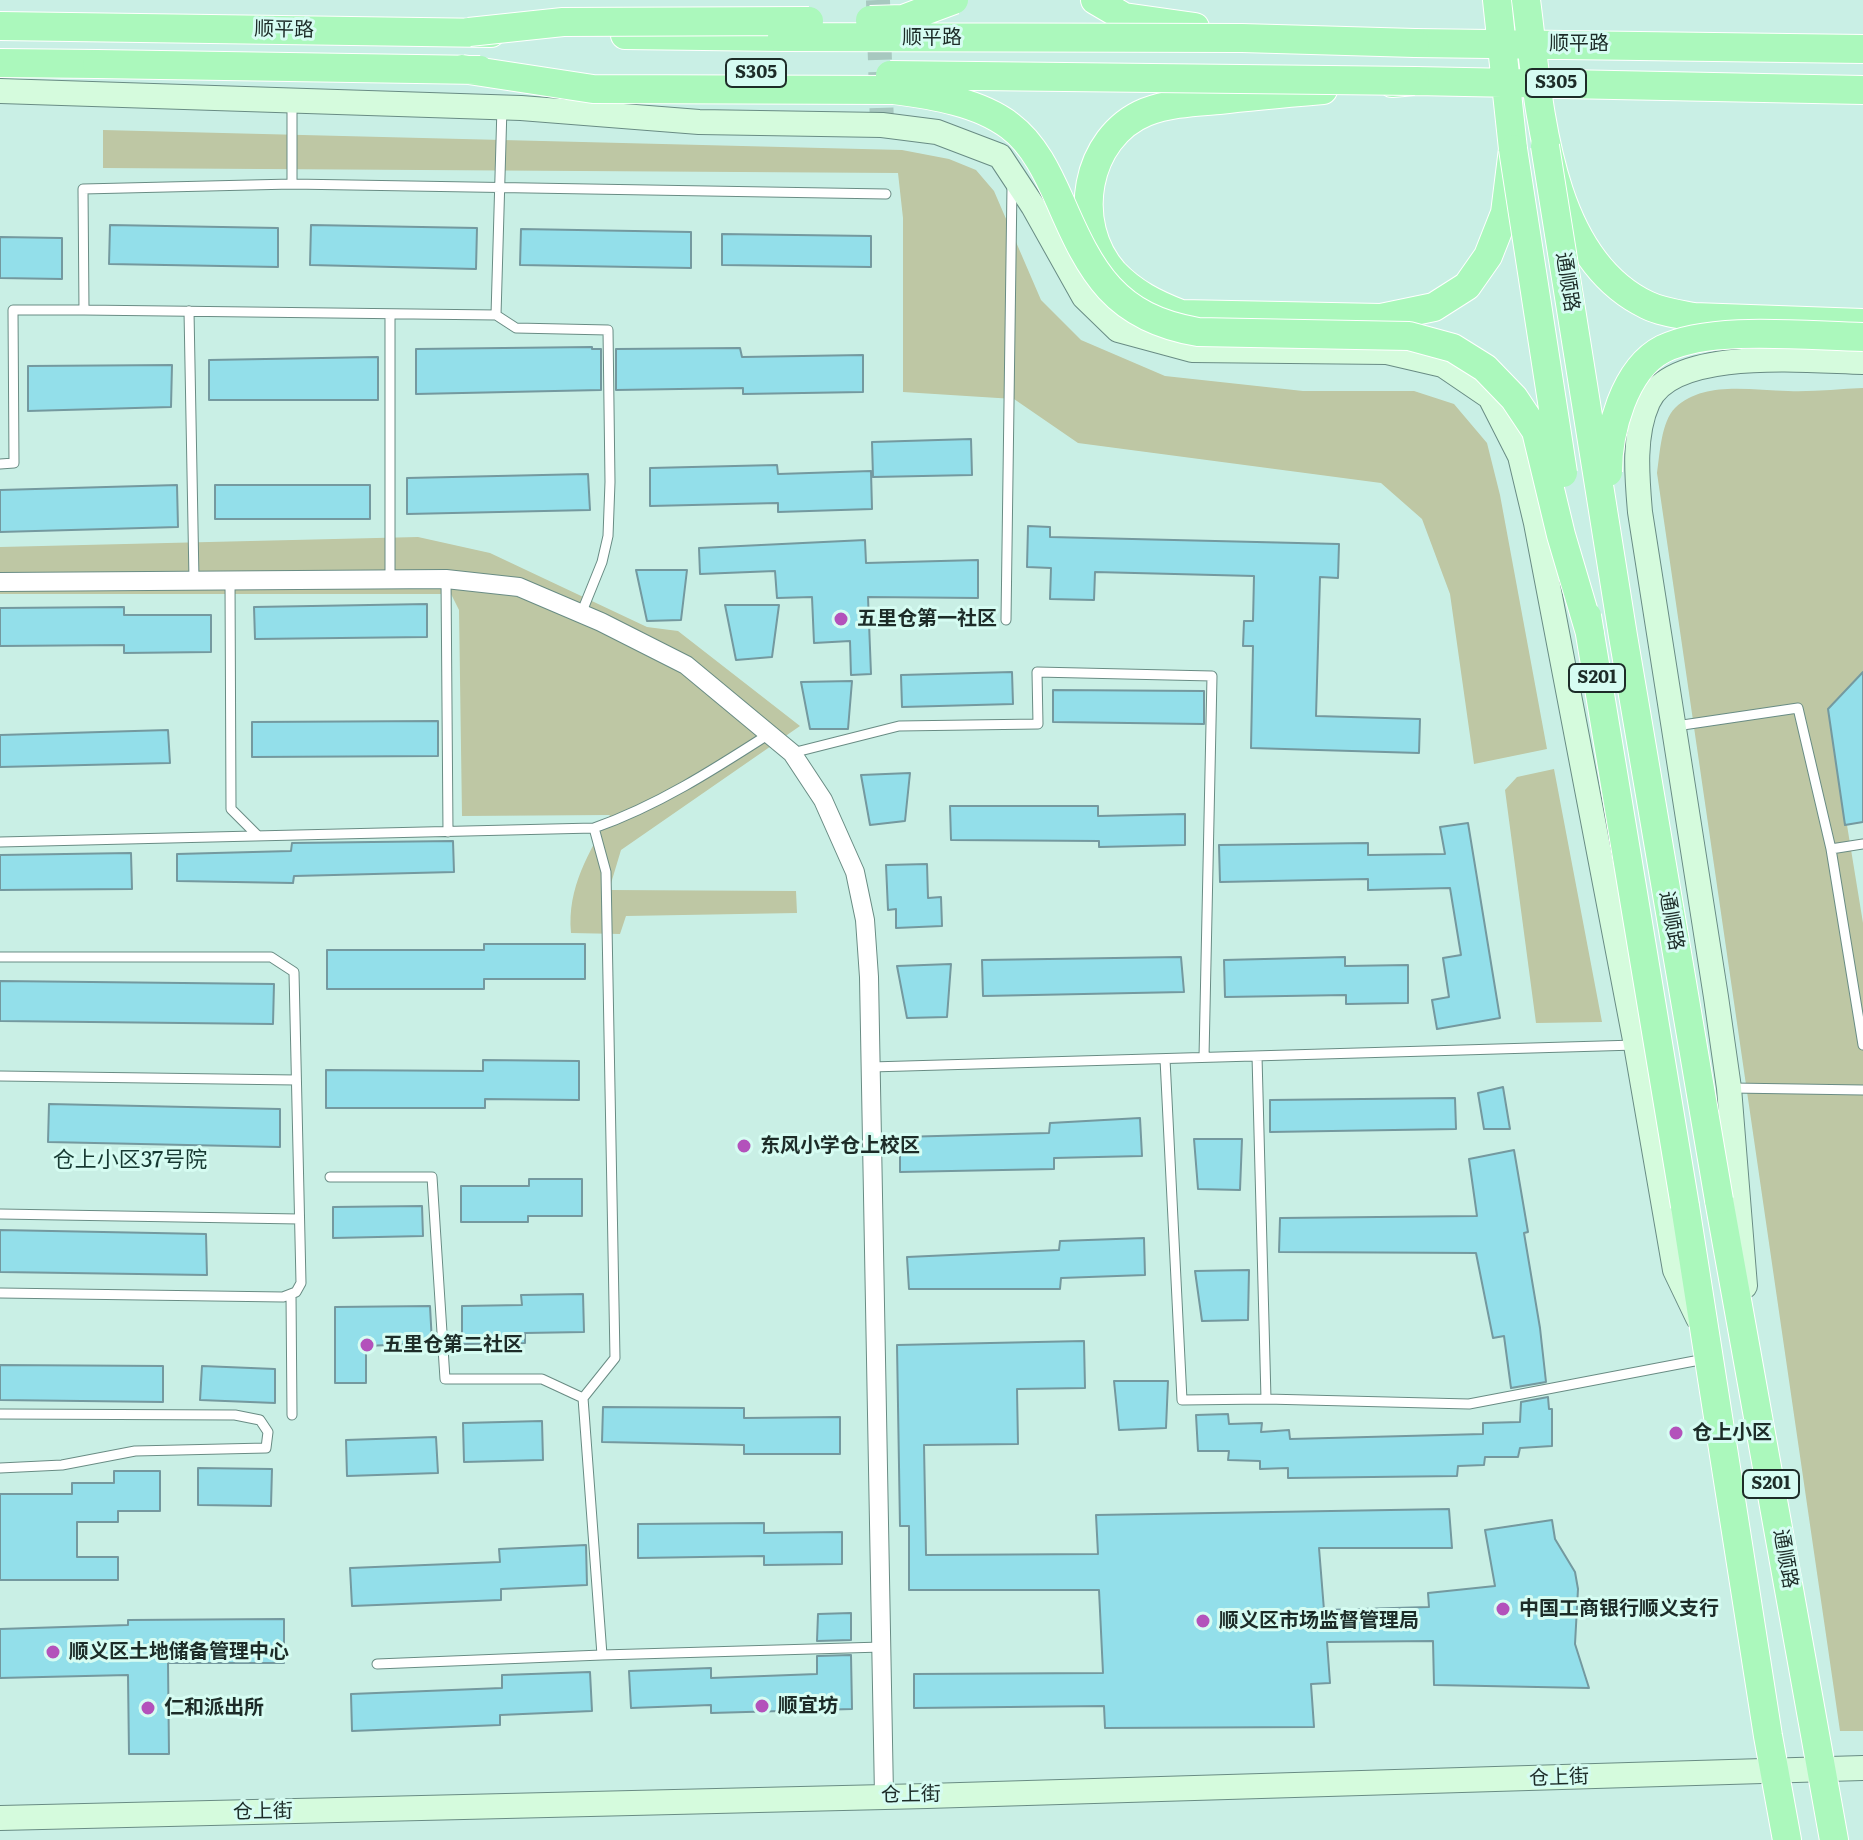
<!DOCTYPE html>
<html>
<head>
<meta charset="utf-8">
<style>
	body { margin:0 }
	canvas { display:block; background:#c9efe5 }
</style>
</head>
<body>
<canvas width="1863" height="1840"></canvas>
<script>
const c = document.querySelector('canvas').getContext('2d');
c.lineJoin = 'round';
function fillPath(path, color) { c.fillStyle = color; c.fill(path, 'evenodd'); }
function stroke(path, color, width, dash) { c.strokeStyle = color; c.lineWidth = width; c.lineCap = dash ? 'butt' : 'round'; c.setLineDash(dash || []); c.stroke(path); }
function label(font, color, halo, rows, align = 'center') {
  c.font = font + ' Literata,"Noto Sans SC",serif'; c.lineWidth = 6; c.setLineDash([]); c.textBaseline = 'middle'; c.strokeStyle = halo; c.fillStyle = color; for (const [text, x, y, turn = 0] of rows) {
    c.save(); c.translate(x, y); c.rotate((+turn || 0) * Math.PI / 180); c.textAlign = isNaN(turn) ? turn : align; if (halo) c.strokeText(text, 0, 0); c.fillText(text, 0, 0); c.restore();
  }
}
fillPath(new Path2D(`
	M103,130L902,150L949,159L976,170L994,191L1041,300L1081,340L1165,376L1303,391H1414L1454,404L1487,443L1500,495L1547,749L1474,764L1450,594L1422,519L1381,483L1078,443L1014,399L903,392V218L898,173L103,168Z
	M1863,388V682L1852,683L1828,709L1863,923V1731H1840L1657,473C1660,454 1661,422 1675,408C1705,380 1751,391 1788,391C1813,392 1838,389 1863,388Z
	M418,537L490,553L647,627L678,631L800,726L621,850L609,890L796,891L797,913L626,916L620,934L571,933C567,887 589,853 610,815L462,816L459,610L451,594H0V547Z
	M1554,769L1602,1022L1536,1023L1505,790L1517,777Z`), '#bec7a4');
const building = new Path2D(`
	M110,225L278,228V267L109,264Z
	M311,225L477,228L476,269L310,265Z
	M521,229L691,232V268L520,265Z
	M722,234L871,236V267L722,265Z
	M0,237L62,238V279L0,278Z
	M592,347V349H601V390L416,394V349Z
	M740,348L742,357L863,355V392L743,394V388L616,390V349Z
	M378,357V400H209V360Z
	M172,365L171,407L28,411V366Z
	M971,439L972,475L873,477L872,442Z
	M777,465L778,474L871,471L872,509L778,512V503L650,506V468Z
	M588,474L590,510L407,514V478Z
	M177,485L178,527L0,532V490Z
	M215,485H370V519H215Z
	M1028,526L1050,527V537L1339,544L1338,578L1320,577L1316,716L1420,719L1419,753L1251,748L1253,646H1243L1244,621H1253L1254,576L1095,572L1094,600L1050,599L1051,568L1027,567Z
	M865,540L866,563L978,560V598L868,597L871,674L851,675L850,641L814,643L812,597L777,598L775,571L700,574L699,548Z
	M636,570H687L681,620L647,621Z
	M427,604V637L255,639L254,607Z
	M725,605H779L772,657L736,660Z
	M124,607V615H211V652L124,653V645L0,646V608Z
	M1012,672L1013,704L902,707L901,675Z
	M1863,672V822L1845,825L1828,709Z
	M852,681L848,729H810L801,682Z
	M1053,690L1204,691V724L1053,722Z
	M438,721V756L252,757V722Z
	M168,730L170,763L0,767V735Z
	M910,773L905,821L870,825L861,775Z
	M950,806H1098V816L1185,814V845L1099,847V841L951,840Z
	M1468,823L1500,1018L1437,1029L1432,1000L1449,997L1443,958L1461,955L1450,888L1368,890V879L1220,882L1219,845L1368,843V855L1445,854L1440,827Z
	M453,841L454,872L294,876L293,883L177,881V854L291,851L292,843Z
	M131,853L132,889L0,890V855Z
	M927,864L928,898L941,897L942,926L896,928V909L888,910L886,865Z
	M484,944H585V979H484V989H327V950H484Z
	M1181,957L1184,992L983,996L982,960Z
	M1345,957V966L1408,965V1003L1346,1004V995L1225,997L1224,960Z
	M951,964L947,1017L907,1018L897,966Z
	M0,981L274,984L273,1024L0,1021Z
	M483,1060L579,1061V1100L485,1099V1108H326V1070L483,1071Z
	M1503,1087L1510,1129H1484L1478,1093Z
	M1455,1098L1456,1129L1270,1132V1100Z
	M49,1104L280,1109V1147L48,1142Z
	M1140,1118L1142,1156L1054,1158V1169L900,1172V1137L1049,1133L1050,1123Z
	M1194,1139H1242L1240,1190L1198,1189Z
	M1514,1150L1528,1232L1524,1233L1540,1328L1546,1382L1511,1388L1504,1336L1493,1338L1476,1253L1279,1252L1280,1218L1477,1216L1469,1159Z
	M529,1179H582V1216H528V1222H461V1186H529Z
	M422,1206L423,1236L333,1238V1207Z
	M0,1230L206,1234L207,1275L0,1272Z
	M1144,1238L1145,1275L1061,1278L1060,1289H909L907,1257L1059,1250L1060,1241Z
	M1249,1270L1248,1320L1202,1321L1195,1271Z
	M583,1294L584,1332L525,1333V1343L462,1344V1306L522,1305L521,1295Z
	M430,1306L432,1343L366,1346V1383H335V1307Z
	M1084,1341L1085,1388L1017,1389L1018,1444L924,1445L926,1555L1098,1554L1096,1515L1449,1509L1452,1548H1319L1324,1610L1429,1607L1428,1593L1495,1586L1485,1530L1552,1520L1555,1539L1575,1572L1578,1589L1575,1644L1589,1688L1434,1685L1433,1641L1327,1642L1330,1683L1311,1684L1314,1727L1105,1728L1104,1706L914,1708V1674L1103,1673L1099,1590H909V1526H900L897,1345Z
	M0,1365L163,1366V1402L0,1400Z
	M202,1366L275,1369V1403L200,1400Z
	M1114,1381H1168L1166,1428L1119,1430Z
	M1548,1397L1549,1409H1552V1446L1520,1448L1518,1457H1485L1484,1465L1458,1466L1457,1476L1288,1478V1468L1260,1469V1461L1228,1460L1229,1451H1198L1196,1415L1228,1414L1229,1424L1262,1423L1261,1432L1289,1430L1290,1439L1483,1434V1423L1520,1422L1521,1402Z
	M603,1407L744,1408V1418L840,1417V1454H744V1445L602,1442Z
	M542,1421L543,1460L464,1462L463,1423Z
	M436,1437L438,1473L347,1476L346,1440Z
	M198,1468L272,1469L271,1506L198,1505Z
	M114,1471H160V1511H118V1522H77V1557H118V1580H0V1494H72V1483H114Z
	M764,1523V1533L842,1532V1564L764,1565V1556L638,1558V1524Z
	M586,1545L587,1585L501,1589V1600L352,1606L350,1568L500,1562L499,1549Z
	M851,1613V1640L817,1641L818,1614Z
	M284,1619V1663H168L169,1754H129L128,1675L0,1678V1629L128,1625V1620Z
	M851,1655L852,1709L711,1713V1705L631,1708L629,1671L711,1668V1678L817,1674V1656Z
	M590,1672L592,1711L500,1715V1725L352,1731L351,1694L502,1688V1675Z`);
fillPath(building, '#93dfea');
stroke(building, '#74999f', 2);
stroke(new Path2D(`
	M878,0L882,125`), '#a7c8bf', 24, [24, 12]);
const lane = new Path2D(`
	M502,107L496,315L516,328L608,330L610,482L608,536L602,562L581,614
	M292,184L886,194
	M84,310L496,315
	M189,311L194,580
	M390,314V579
	M0,464L14,463L13,310H84L83,189L292,184V101
	M446,579L448,832
	M230,580L231,809L258,836
	M1006,620L1012,186
	M1676,726L1798,708L1831,849L1863,844
	M792,753L899,726L1038,724L1037,672L1212,676L1204,1057
	M594,828L606,872L615,1358L583,1398L602,1655L882,1647
	M0,842L594,828C657,806 713,770 769,734
	M1831,849L1863,1045
	M0,957H271L294,972L301,1283L296,1292L283,1297L0,1293
	M1257,1056L1266,1399
	M1165,1059L1182,1400L1266,1399L1469,1404L1705,1359
	M871,1067L1636,1045
	M0,1076L296,1080
	M1732,1088L1863,1090
	M330,1177H432L445,1379H542L583,1398
	M0,1214L299,1219
	M291,1294L292,1415
	M0,1414L235,1415L260,1420L268,1432L266,1448L135,1451L62,1465L0,1468
	M377,1664L602,1655`);
const street = new Path2D(`
	M0,582L446,579L519,587L601,622L686,665L792,753L823,800L855,872L865,920L869,977L884,1796`);
const secondary = new Path2D(`
	M0,91L521,108L699,122L882,125L937,132L1000,156L1033,206L1084,297L1118,330L1192,350L1387,352L1443,365L1490,397L1520,456L1536,523L1636,1045L1675,1270L1698,1318
	M1745,1286L1729,1088L1716,997L1640,512C1637,477 1633,435 1648,402C1673,346 1810,361 1863,362
	M0,1818L927,1796L1863,1768`);
const primary = new Path2D(`
	M1095,0L1124,17L1195,27
	M1526,0C1539,97 1544,256 1647,305C1661,312 1678,314 1694,317L1863,323
	M0,26L491,33
	M625,35L782,37
	M1415,43L1863,49
	M0,63L97,64
	M1392,83L1415,81L1863,90
	M1323,90C1288,93 1253,96 1219,100C1195,102 1169,103 1146,112C1085,137 1070,224 1114,273C1133,293 1155,304 1181,314L1381,318L1434,307L1467,286L1488,256L1505,213L1513,149L1497,0
	M1719,1200L1834,1840
	M1685,1206L1768,1736L1787,1840`);
stroke(lane, '#698c84', 11);
stroke(street, '#698c84', 20);
stroke(secondary, '#698c84', 26);
stroke(primary, '#fff', 30);
stroke(lane, '#fff', 9);
stroke(street, '#fff', 18);
stroke(secondary, '#d5fbdd', 24);
stroke(primary, '#abf8bc', 28);
const primaryBridge = new Path2D(`
	M870,20L903,19L954,0
	M469,32L563,22L809,21
	M782,37L1242,38L1415,43
	M97,64L480,70
	M462,69L593,89L894,90C932,95 979,102 1010,126C1034,144 1048,174 1060,201C1091,273 1115,318 1198,332L1409,336L1453,348L1485,368L1514,398L1536,431L1561,535L1590,633
	M890,75L1415,81
	M1545,146L1623,636L1719,1200
	M1513,149L1563,473
	M1608,472C1608,432 1624,369 1663,349C1712,325 1807,336 1863,337
	M1587,616L1685,1206`);
stroke(primaryBridge, '#fff', 30, []);
stroke(primaryBridge, '#abf8bc', 28);
for (const [x, y, r, color] of [
	[841,619,8,"#b352bb"],
	[744,1146,8,"#b352bb"],
	[367,1345,8,"#b352bb"],
	[1676,1433,8,"#b352bb"],
	[1503,1609,8,"#b352bb"],
	[1203,1621,8,"#b352bb"],
	[53,1652,8,"#b352bb"],
	[762,1706,8,"#b352bb"],
	[148,1708,8,"#b352bb"]
]) { const dot = new Path2D(); dot.arc(x, y, r, 0, 2 * Math.PI); c.fillStyle = color; c.fill(dot); stroke(dot, '#d6fcf2', 3); }
for (const [x, y, w] of [
	[756,73,60],
	[1556,83,60],
	[1597,678,56],
	[1771,1484,56]
]) { const box = new Path2D(); box.roundRect(x - w / 2, y - 14, w, 28, 6); c.fillStyle = '#d6fcf2'; c.fill(box); stroke(box, '#1d2c28', 2); }
label('bold 18px', '#1d2c28', null, [
	["S305",756,73],
	["S305",1556,83],
	["S201",1597,678],
	["S201",1771,1484]
]);
label('20px', '#1d2c28', '#d6fcf2', [
	["顺平路",284,30,1],
	["顺平路",932,38],
	["顺平路",1579,44],
	["通顺路",1567,282,81],
	["通顺路",1671,921,80],
	["通顺路",1785,1559,80],
	["仓上街",1559,1778,-2],
	["仓上街",911,1795,-1],
	["仓上街",263,1812,-1]
]);
label('bold 20px', '#1d2c28', '#d6fcf2', [
	["五里仓第一社区",857,619],
	["东风小学仓上校区",760,1146],
	["五里仓第二社区",383,1345],
	["仓上小区",1692,1433],
	["中国工商银行顺义支行",1519,1609],
	["顺义区市场监督管理局",1219,1621],
	["顺义区土地储备管理中心",69,1652],
	["顺宜坊",778,1706],
	["仁和派出所",164,1708]
], 'left');
label('22px', '#173932', '#d6fcf2', [
	["仓上小区37号院",130,1161]
]);
</script>
</body>
</html>
